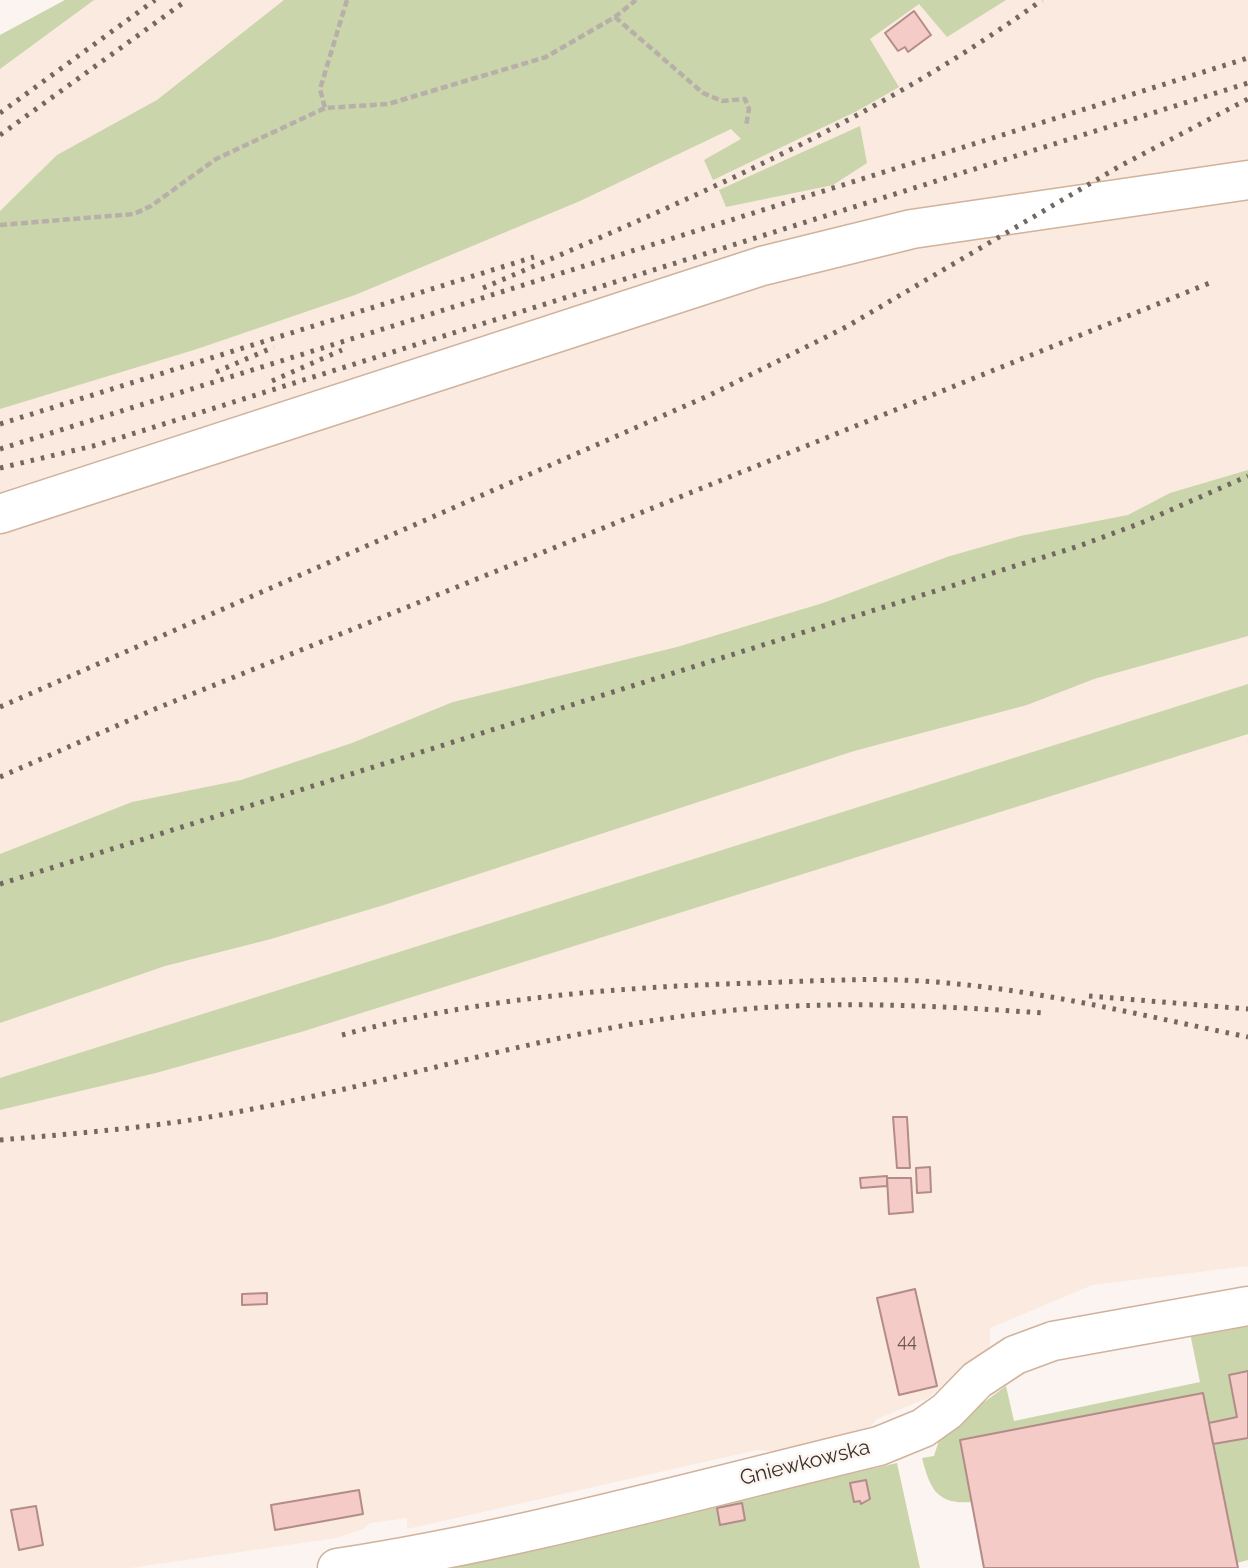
<!DOCTYPE html>
<html>
<head>
<meta charset="utf-8">
<style>
	body { margin:0 }
	canvas { display:block; background:#fbf4f0 }
</style>
</head>
<body>
<canvas width="1248" height="1568"></canvas>
<script>
const c = document.querySelector('canvas').getContext('2d');
c.lineJoin = 'round';
function fillPath(path, color) { c.fillStyle = color; c.fill(path, 'evenodd'); }
function stroke(path, color, width, dash) { c.strokeStyle = color; c.lineWidth = width; c.lineCap = dash ? 'butt' : 'round'; c.setLineDash(dash || []); c.stroke(path); }
function label(font, color, halo, rows, align = 'center') {
  c.font = font + ' Raleway,sans-serif'; c.lineWidth = 5; c.setLineDash([]); c.textBaseline = 'middle'; c.strokeStyle = halo; c.fillStyle = color; for (const [text, x, y, turn = 0] of rows) {
    c.save(); c.translate(x, y); c.rotate((+turn || 0) * Math.PI / 180); c.textAlign = isNaN(turn) ? turn : align; if (halo) c.strokeText(text, 0, 0); c.fillText(text, 0, 0); c.restore();
  }
}
fillPath(new Path2D(`
	M65,0H1248V1266L1092,1285L990,1328V1347L930,1397L877,1419L871,1426L777,1452L757,1450L407,1529V1518L370,1523L363,1529L336,1538L130,1568H0V35Z`), '#faeadf');
fillPath(new Path2D(`
	M65,0H94L0,69V35Z
	M284,0H1006L947,37L919,4L870,39L899,87L857,111L713,180L704,160L741,139L731,129L580,201L355,295L197,349L0,409V211L57,155L157,100Z
	M860,126L867,163L833,185L726,207L719,190Z
	M1248,470V636L1094,679L1027,705L854,751L384,905L271,939L165,966L0,1023V854L132,802L241,780L352,743L453,702L677,647L823,603L947,557L1020,536L1128,515L1170,493Z
	M1248,684V734L301,1032L156,1073L0,1110V1078Z
	M1248,1323V1371L1229,1375L1237,1417L1209,1423L1203,1393L960,1440L972,1502C937,1505 930,1489 922,1458L934,1456L941,1434L1006,1386L1014,1421L1200,1382L1190,1333Z
	M1248,1438V1560L1237,1563L1213,1444Z
	M897,1463L920,1568H442Z`), '#cad5ab');
const building = new Path2D(`
	M914,11L931,35L908,52L905,47L898,51L885,33Z
	M893,1117H907L910,1168H897Z
	M930,1167L931,1192L917,1193L916,1168Z
	M887,1176V1186L861,1188L860,1178Z
	M887,1178H911L913,1212L889,1214Z
	M915,1289L937,1386L899,1395L877,1298Z
	M267,1293V1304L242,1305V1294Z
	M1248,1371V1438L1213,1444L1209,1423L1237,1417L1229,1375Z
	M1203,1393L1238,1568H984L960,1440Z
	M866,1480L870,1499L861,1504L860,1501L854,1502L850,1483Z
	M359,1490L363,1514L275,1530L271,1505Z
	M742,1503L745,1520L720,1525L717,1508Z
	M36,1506L43,1545L19,1550L11,1510Z`);
fillPath(building, '#f4cbc7');
stroke(building, '#b38c89', 2);
const minor = new Path2D(`
	M0,514L762,266L912,229L1248,180
	M337,1568C520,1540 700,1489 879,1446L923,1428L947,1411L977,1380L1015,1355L1053,1341L1248,1306`);
stroke(minor, '#d1b29c', 41);
stroke(new Path2D(`
	M347,0L320,89L325,108L388,104L546,57L615,17L636,0
	M615,17L703,93L722,101L745,99L749,109L746,126
	M0,225L134,214L151,206L216,159L325,108`), '#b8afa9', 4.5, [7, 3.5]);
stroke(minor, '#fff', 38);
stroke(new Path2D(`
	M0,113L155,0
	M0,135L187,0
	M483,288C676,205 871,124 1042,0
	M216,372L274,347
	M272,381L342,350
	M0,424L534,257
	M0,449L1248,58
	M0,468L97,445L1248,83
	M0,707L710,395L846,327L1120,166L1248,99
	M0,777L155,709L1212,282
	M0,884L1079,546L1141,523L1248,476
	M1089,996L1248,1009
	M342,1035C478,998 615,987 756,983C815,981 876,977 935,982C1041,990 1144,1016 1248,1037
	M0,1140C81,1133 162,1127 242,1111C395,1082 545,1033 699,1014C814,999 928,1005 1043,1013`), '#736861', 5, [3.5, 7]);
label('18px', '#69564e', null, [
	["44",907,1342]
]);
label('21px', '#3b2f26', '#fbf4f0', [
	["Gniewkowska",805,1463,-14]
]);
</script>
</body>
</html>
